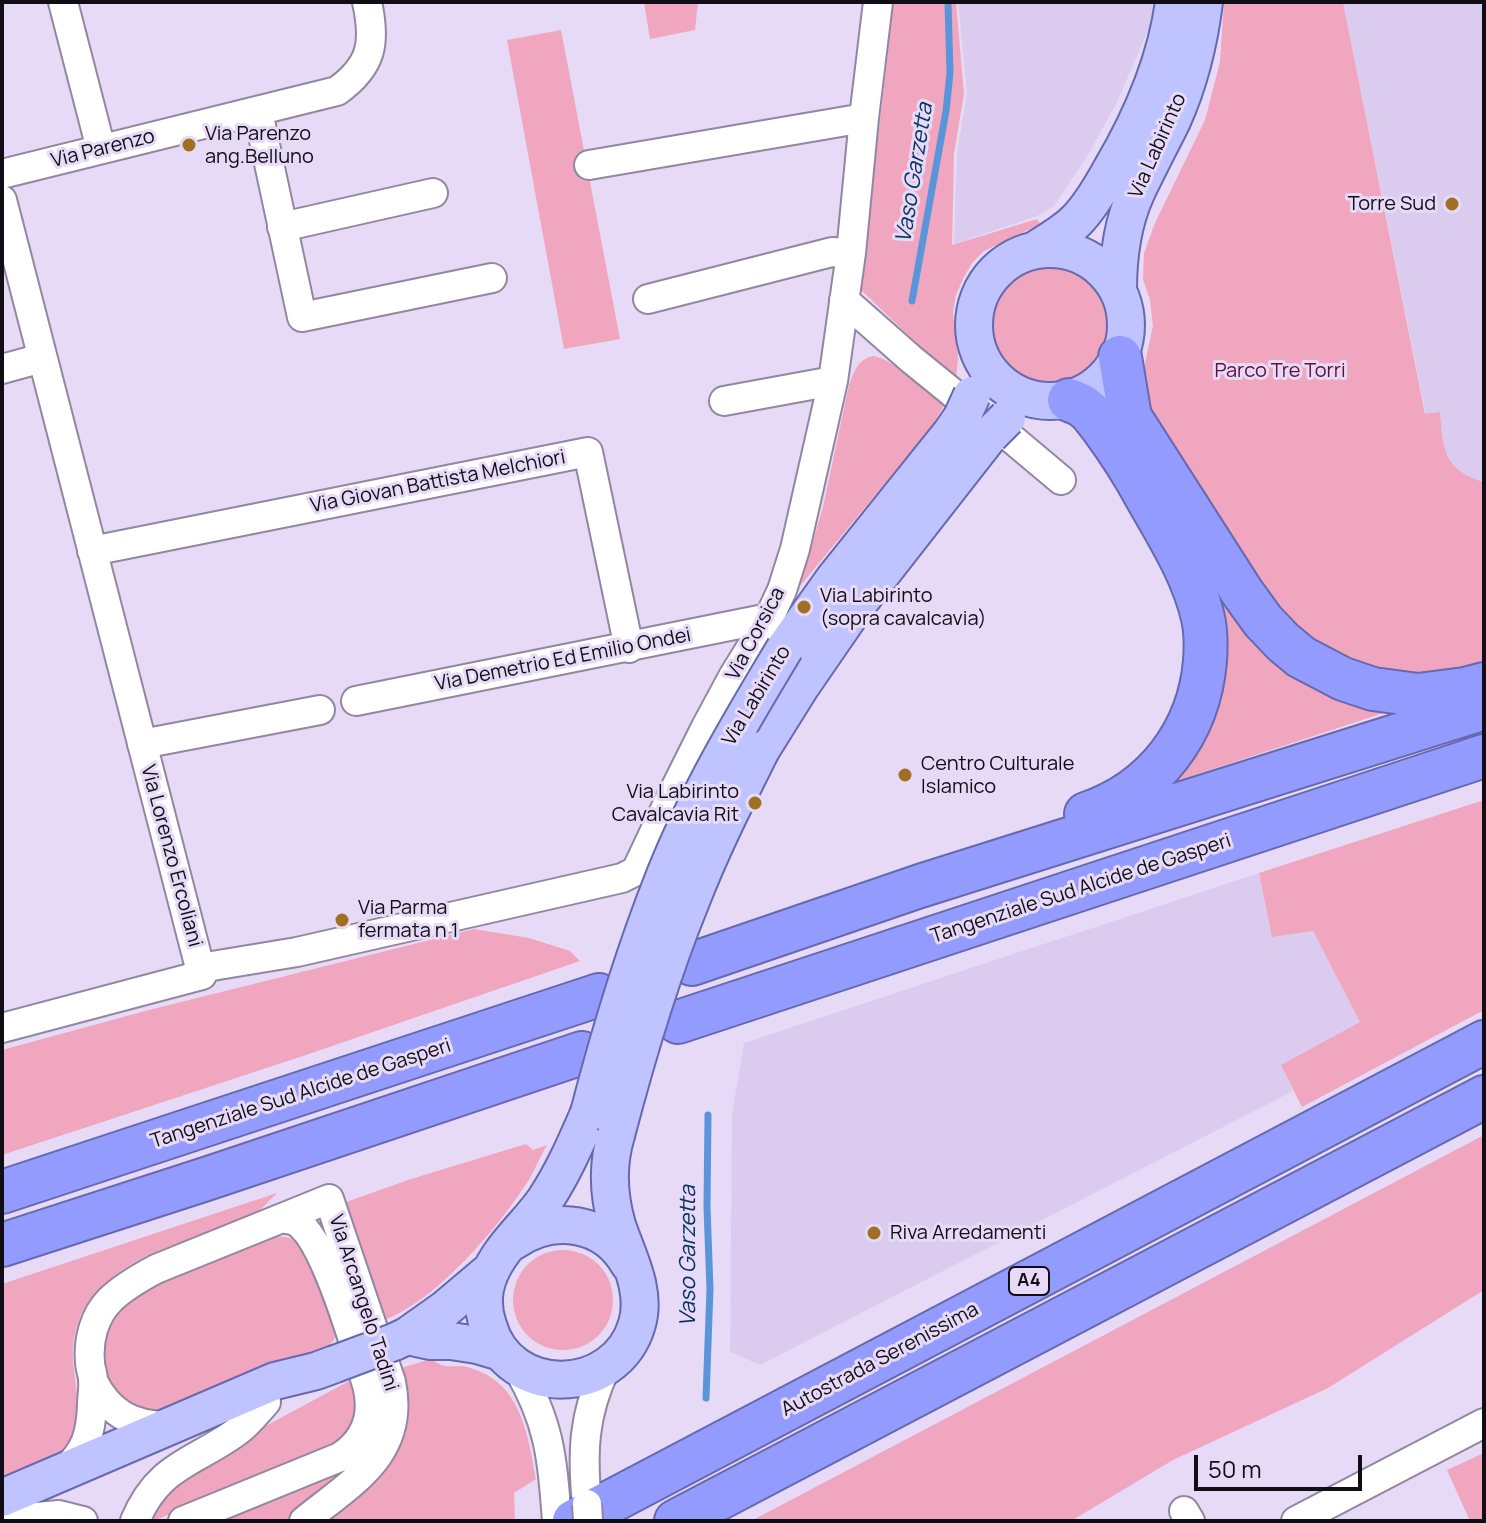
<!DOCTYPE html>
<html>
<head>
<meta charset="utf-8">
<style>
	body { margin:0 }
	#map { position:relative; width:1486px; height:1523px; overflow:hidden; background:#e6daf7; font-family:Manrope,sans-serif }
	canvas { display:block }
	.frame { position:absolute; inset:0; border:4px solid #110d16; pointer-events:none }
	.scale { position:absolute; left:1194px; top:1455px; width:168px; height:36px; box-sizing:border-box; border:4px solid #110d16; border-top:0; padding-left:10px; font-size:24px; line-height:28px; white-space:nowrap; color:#110d16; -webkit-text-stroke:6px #e6daf7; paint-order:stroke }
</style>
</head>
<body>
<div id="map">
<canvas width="1486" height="1523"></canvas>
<div class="frame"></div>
<div class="scale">50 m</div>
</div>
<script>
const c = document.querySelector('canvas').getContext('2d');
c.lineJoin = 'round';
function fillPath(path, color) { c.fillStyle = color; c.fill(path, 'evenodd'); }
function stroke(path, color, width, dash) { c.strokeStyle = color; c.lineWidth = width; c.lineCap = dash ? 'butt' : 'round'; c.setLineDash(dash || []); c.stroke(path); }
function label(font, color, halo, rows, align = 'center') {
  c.font = font + ' Manrope,sans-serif'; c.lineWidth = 6; c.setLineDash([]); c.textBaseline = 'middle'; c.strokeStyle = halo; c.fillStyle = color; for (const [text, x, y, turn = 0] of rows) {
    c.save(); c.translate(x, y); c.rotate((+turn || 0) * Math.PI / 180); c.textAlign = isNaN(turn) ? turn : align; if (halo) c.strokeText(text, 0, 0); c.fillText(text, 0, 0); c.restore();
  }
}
fillPath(new Path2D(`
	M958,2H1153L1150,26L1117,102L1088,155L1054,206L1037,216L954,244L957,153L967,94Z
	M1343,2H1484V482L1468,477L1452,466L1443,448L1440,412L1426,415Z
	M1259,873L1272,936L1313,931L1361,1022L1282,1065L1293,1091L760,1365L730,1352L732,1114L744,1043Z`), '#dbccef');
fillPath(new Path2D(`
	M644,2H698L695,30L650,39Z
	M892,2H956L964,94L954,153L952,245L1037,219L1040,224L984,251L972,263L964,277L956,295L953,312L958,358L956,381L860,289L888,53Z
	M1224,2H1343L1425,414L1440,412C1443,449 1443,470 1484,482V666L1403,677L1334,655L1299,632L1277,607L1147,412L1143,372L1153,326L1150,300L1143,279L1144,253L1155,223L1205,120L1220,62Z
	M561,30L620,339L564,349L507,40Z
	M992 324a59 59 0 1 1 118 0a59 59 0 1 1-118 0Z
	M873,356C894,359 927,391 945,404L930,429L800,586L823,507L849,385C854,372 858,359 873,356Z
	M1155,482L1250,630L1399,708L1161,786L1210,704Z
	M1481,801L1484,806V1010L1302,1107L1281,1065L1360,1022L1313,931L1272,937L1259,873Z
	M474,929L529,938L570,951L580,961L303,1056L2,1155V1050L149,1010Z
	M1484,1135V1290L1328,1388L1173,1460L1071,1521H751Z
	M526,1144L533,1150L547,1145C541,1155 536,1167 530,1178C499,1227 439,1298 385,1320L375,1286L371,1287L346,1202L411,1179Z
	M277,1193L258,1212L148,1255C106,1276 70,1307 73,1359C74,1379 80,1400 77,1421C76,1429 76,1438 71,1444C55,1466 25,1474 2,1485V1284Z
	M270,1237C279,1236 288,1236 296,1241C317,1254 328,1307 336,1330L334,1340L322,1352L167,1412L142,1410L124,1403L105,1382L101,1338L118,1308L158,1281Z
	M513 1300a50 50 0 1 1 100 0a50 50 0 1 1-100 0Z
	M428,1360C436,1360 438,1365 446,1366C454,1367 462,1365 470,1368C521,1382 528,1435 536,1479L514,1493L515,1518L509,1521H320C377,1476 429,1451 401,1368Z
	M353,1379C361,1417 358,1431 323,1451L153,1521L151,1508L204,1459Z
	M1484,1453V1521H1470L1447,1470Z
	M356,1465L287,1521H208Z`), '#f0a6bf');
stroke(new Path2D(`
	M912,301L946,111L950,73L948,2
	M706,1398L710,1289L707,1207L708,1115`), '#5a95da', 7);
const minor = new Path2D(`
	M63,2L101,149
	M258,112L302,317L492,278
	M589,165L864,118
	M2,174L337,91C372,66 376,43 367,2
	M2,200L200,968
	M282,227L433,193
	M648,299L832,252L851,253
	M844,300L911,359L954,394
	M2,369L42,358
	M724,401L833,381
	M1011,438L1061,480
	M92,551L588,452L629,648
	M356,701L769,618
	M142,744L320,710
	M200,968L297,952L622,878L636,871L669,801L706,727L734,675L769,618L782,590L795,549L833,381L851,253L864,118L878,2
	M2,1028L202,975L200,968
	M517,1367C550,1423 552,1457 557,1521
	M93,1381C109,1413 132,1426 168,1426
	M64,1470C86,1452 91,1433 92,1405C92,1397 94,1388 93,1380C93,1374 90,1368 90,1362C88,1340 94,1316 110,1300C123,1287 141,1277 156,1269L329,1199L391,1382C406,1454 352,1482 304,1521
	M587,1504C582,1453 583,1415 606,1367
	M1184,1511L1190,1521
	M2,1520L59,1515L83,1521
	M135,1521C158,1466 191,1464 235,1433C247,1425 256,1413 266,1402
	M183,1521L340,1457C366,1440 375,1415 367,1385C356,1350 326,1241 297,1222C291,1219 286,1218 279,1219
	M1296,1521L1484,1423`);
const major = new Path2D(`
	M974 325a76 76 0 1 1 152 0a76 76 0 1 1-152 0Z
	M1035,250C1049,241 1064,233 1076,221C1090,207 1101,188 1111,170C1141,119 1166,62 1174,2
	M1118,290C1118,257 1122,224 1136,193C1147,169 1160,145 1172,121C1189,83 1199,43 1204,2
	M785,648L834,579L951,433L962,417
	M761,750L801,686L854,609L990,435
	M589,1113C576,1143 563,1173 545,1200C525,1229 492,1253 485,1289C483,1301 484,1314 488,1325C508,1399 616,1397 637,1324C647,1290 627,1256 617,1225C608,1194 607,1165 616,1135
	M514,1241C553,1214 605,1221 629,1264
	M407,1336L430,1341H451L477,1345L501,1352
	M394,1342L407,1336L445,1309L490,1271
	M2,1498L275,1381L316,1371L335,1364`);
const highway = new Path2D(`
	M1120,357L1130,417L1242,592L1263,621L1283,642L1301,657L1343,679L1373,689L1418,695L1465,689L1484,684
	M1069,400C1074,402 1081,404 1085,408C1091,412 1096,420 1101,426C1118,449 1133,472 1147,498C1169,537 1193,574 1203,618C1206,631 1206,647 1205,661C1199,733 1154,791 1086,814
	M692,964L920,886L1484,708
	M678,1022L1484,756
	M2,1192L599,995
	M2,1245L209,1178L582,1053
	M574,1521L1484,1042
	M676,1521L1484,1097`);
stroke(minor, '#9286a1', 32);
stroke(major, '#6669ad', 40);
stroke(highway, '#6669ad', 46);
stroke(minor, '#fff', 28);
stroke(major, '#bfc3ff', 36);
stroke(highway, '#949bff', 42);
const minorBridge = new Path2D(`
	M587,1504L588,1521`);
const majorBridge = new Path2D(`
	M962,417L972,395
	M990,435L1007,418
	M589,1113C610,1032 634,953 665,875C697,795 741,721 785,648
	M616,1135C637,1055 660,977 691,901C711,849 736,800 761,750
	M335,1364L394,1342`);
stroke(minorBridge, '#9286a1', 32, []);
stroke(majorBridge, '#6669ad', 40, []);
stroke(minorBridge, '#fff', 28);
stroke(majorBridge, '#bfc3ff', 36);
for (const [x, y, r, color] of [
	[189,145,8,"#9f6f22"],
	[1452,204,8,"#9f6f22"],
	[804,607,8,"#9f6f22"],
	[905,775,8,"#9f6f22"],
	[755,803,8,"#9f6f22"],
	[342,920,8,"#9f6f22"],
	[874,1233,8,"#9f6f22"]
]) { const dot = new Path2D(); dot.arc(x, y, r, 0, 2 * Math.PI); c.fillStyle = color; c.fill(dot); stroke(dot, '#e6daf7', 3); }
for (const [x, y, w] of [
	[1029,1281,40]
]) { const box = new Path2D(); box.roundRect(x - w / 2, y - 14, w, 28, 6); c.fillStyle = '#e6daf7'; c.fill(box); stroke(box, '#110d16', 2); }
label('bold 18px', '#110d16', null, [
	["A4",1029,1281]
]);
label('20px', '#110d16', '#e6daf7', [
	["Via Parenzo",205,134],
	["ang.Belluno",205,157],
	["Torre Sud",1436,204,"right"],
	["Via Labirinto",820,596],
	["(sopra cavalcavia)",820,619],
	["Centro Culturale",921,764],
	["Islamico",921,787],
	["Via Labirinto",739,792,"right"],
	["Cavalcavia Rit",739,815,"right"],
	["Via Parma",358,908],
	["fermata n 1",358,931],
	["Riva Arredamenti",890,1233]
], 'left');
label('20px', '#110d16', '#e6daf7', [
	["Via Labirinto",1158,146,-66],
	["Via Parenzo",103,149,-14],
	["Via Giovan Battista Melchiori",438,482,-11],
	["Via Corsica",756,634,-62],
	["Via Demetrio Ed Emilio Ondei",563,660,-11],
	["Via Labirinto",757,696,-59],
	["Via Lorenzo Ercoliani",171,856,75],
	["Tangenziale Sud Alcide de Gasperi",1081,889,-18],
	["Tangenziale Sud Alcide de Gasperi",301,1094,-18],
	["Via Arcangelo Tadini",363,1303,72],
	["Autostrada Serenissima",880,1360,-28]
]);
label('20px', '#620e37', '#e6daf7', [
	["Parco Tre Torri",1280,371]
]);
label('italic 22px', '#07335f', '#e6daf7', [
	["Vaso Garzetta",915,173,-81],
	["Vaso Garzetta",689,1256,-90]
]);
</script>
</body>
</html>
